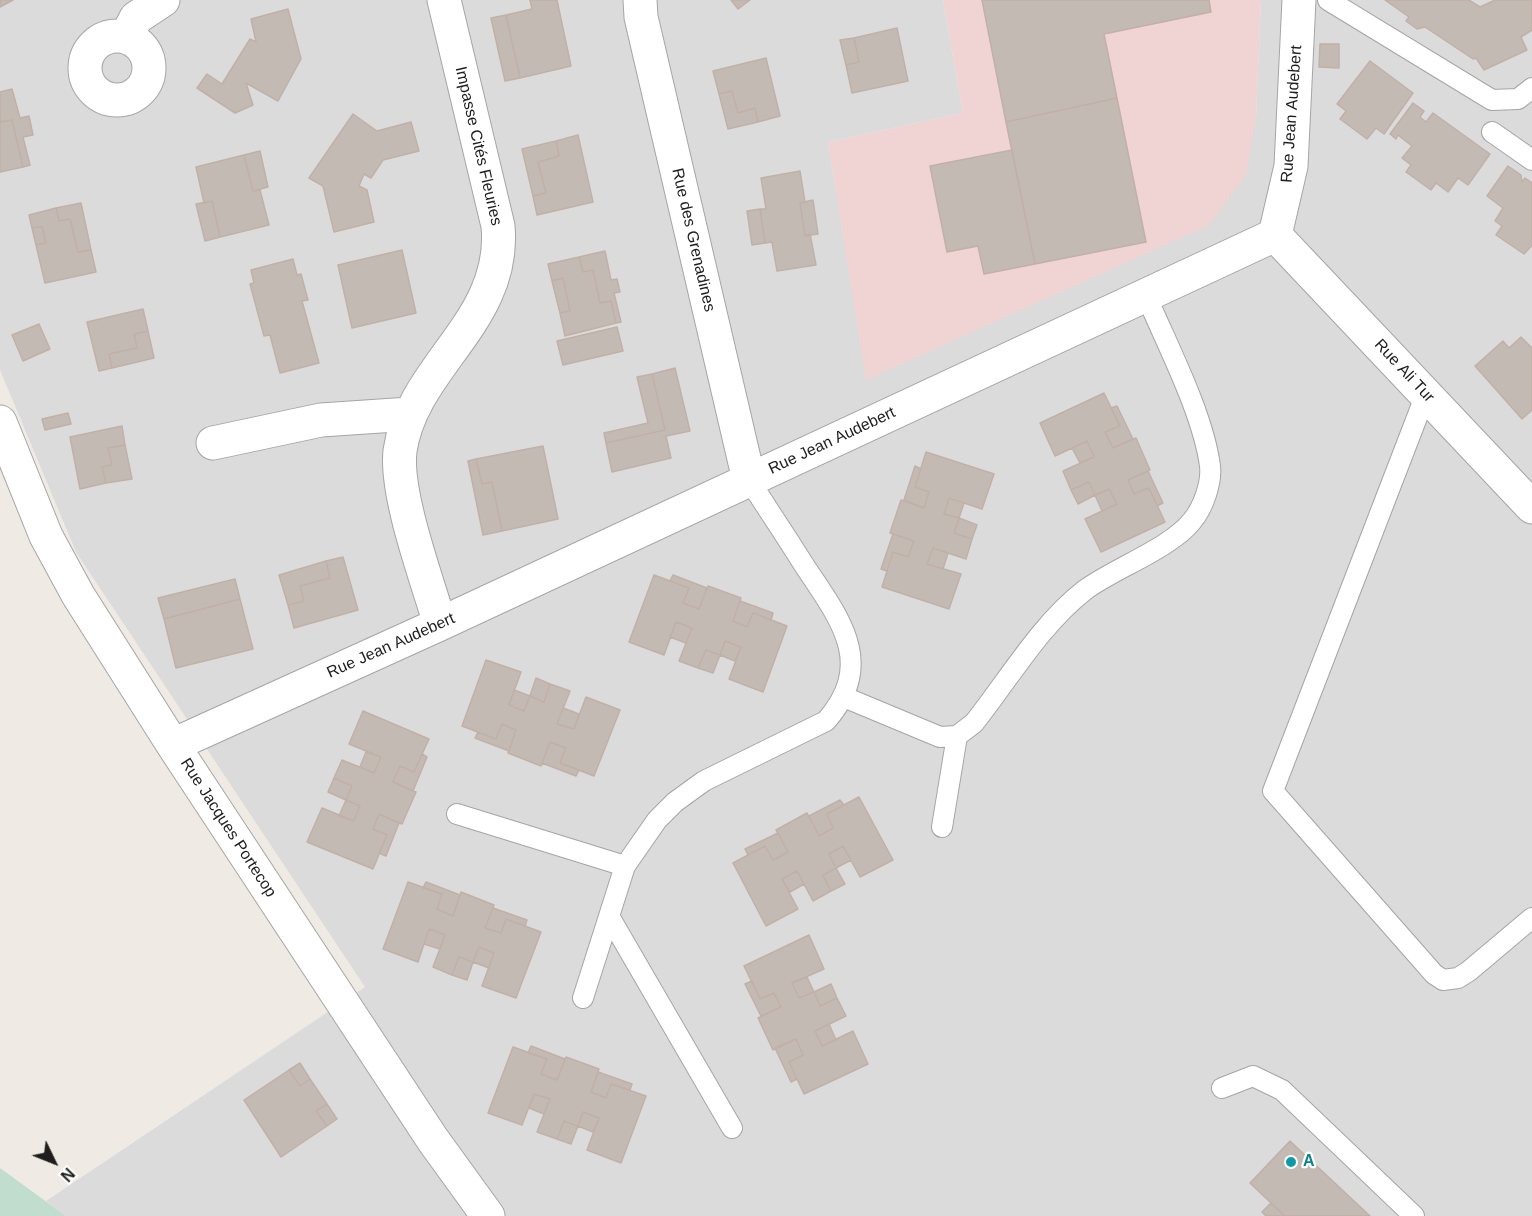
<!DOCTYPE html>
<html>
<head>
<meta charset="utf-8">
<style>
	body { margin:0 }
	#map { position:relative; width:1532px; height:1216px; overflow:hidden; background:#efebe4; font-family:Arial,sans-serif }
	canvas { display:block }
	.north { position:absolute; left:24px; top:1132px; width:60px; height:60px; -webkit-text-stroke:4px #fff; paint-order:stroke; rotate:133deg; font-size:16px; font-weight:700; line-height:24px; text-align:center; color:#1e1e1e }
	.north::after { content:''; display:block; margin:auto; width:21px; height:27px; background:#1e1e1e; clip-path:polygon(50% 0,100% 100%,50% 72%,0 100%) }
</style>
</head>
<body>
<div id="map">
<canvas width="1532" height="1216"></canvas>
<div class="north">N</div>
</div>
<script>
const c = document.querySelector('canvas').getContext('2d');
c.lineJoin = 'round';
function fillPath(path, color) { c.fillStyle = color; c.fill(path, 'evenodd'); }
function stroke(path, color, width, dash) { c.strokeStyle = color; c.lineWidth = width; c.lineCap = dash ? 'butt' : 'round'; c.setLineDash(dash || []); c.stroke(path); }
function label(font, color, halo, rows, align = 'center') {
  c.font = font + ' Arial,sans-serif'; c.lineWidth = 4.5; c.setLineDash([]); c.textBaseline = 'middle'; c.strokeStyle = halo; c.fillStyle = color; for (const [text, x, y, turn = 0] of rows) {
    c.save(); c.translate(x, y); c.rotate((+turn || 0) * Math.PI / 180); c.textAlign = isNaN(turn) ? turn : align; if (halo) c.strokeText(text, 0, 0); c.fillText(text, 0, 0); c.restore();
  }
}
fillPath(new Path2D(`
	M0,0H943L963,113L828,142L867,379L1256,117L1261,0H1532V1216H66L46,1201L365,987L76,552L0,370Z`), '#dcdbdb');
fillPath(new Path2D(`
	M943,0H1261L1256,117L1246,175L1209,225L866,380L828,142L963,113Z`), '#f0d4d4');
fillPath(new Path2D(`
	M0,1168L66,1216H0Z`), '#c1ddce');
const building = new Path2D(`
	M0,0H13L0,7Z
	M530,0H557L571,66L520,78L506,15L532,9Z
	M731,0H750L738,9Z
	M982,0H1209L1211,12L1104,34L1117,98L1006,122Z
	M1385,0H1469L1480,7L1495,0H1532V30L1521,37L1527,50L1484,70L1476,58L1473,59L1425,27L1417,29L1406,21L1409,17Z
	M288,9L301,59L278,101L246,83L253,105L235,113L197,88L207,74L222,84L250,39L256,42L251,19Z
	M506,15L520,78L505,81L491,18Z
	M897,28L908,81L852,93L846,65L859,62L854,38Z
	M854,38L859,62L846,65L840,40Z
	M1320,44H1339V68L1319,67Z
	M766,58L780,116L758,122L755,108L738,113L732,91L719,94L713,71Z
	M1370,61L1413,93L1384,134L1376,128L1367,139L1340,119L1346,111L1337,104Z
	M12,89L20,118L29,116L33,135L23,137L30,165L23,167L12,120L1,122L0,117V92Z
	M732,91L738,113L755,108L758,122L728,129L719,94Z
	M1117,98L1146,242L1035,264L1006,122Z
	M1413,103L1424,111L1420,117L1426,122L1433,113L1490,154L1468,185L1458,178L1448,192L1436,183L1431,190L1406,172L1411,165L1402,158L1412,146L1398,135L1396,139L1390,134Z
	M353,114L377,131L411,122L419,151L383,160L371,178L364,174L359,186L367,190L374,222L334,232L323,186L309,178Z
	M0,117L1,122L12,120L23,167L0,172Z
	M578,135L593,202L537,215L533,196L546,193L538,162L559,156L556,141Z
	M556,141L559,156L538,162L546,193L533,196L522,149Z
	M1012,150L1035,264L984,274L978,246L947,252L930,166Z
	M260,151L268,187L253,191L244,155Z
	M244,155L253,191L260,190L269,225L220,237L212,201L204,203L196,167Z
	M1508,166L1521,175L1522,182L1525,178L1532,183V245L1524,254L1496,235L1502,226L1495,221L1503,208L1487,196Z
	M800,171L805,202L800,203L805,236L810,234L816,265L777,271L772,242L765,243L760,209H766L761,178Z
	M813,200L818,234L805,236L800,203Z
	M212,201L220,237L205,241L196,204Z
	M81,203L91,250L78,252L70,219L59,221L56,208Z
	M56,208L59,221L70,219L78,252L91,250L96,272L45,283L36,245L46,243L42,227L32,228L29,215Z
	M760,209L765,243L752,245L747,211Z
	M42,227L46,243L36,245L32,228Z
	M402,250L416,313L352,328L338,265Z
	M605,251L611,280L617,279L620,292L614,293L621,322L616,323L611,301L600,303L593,270L583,272L579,257Z
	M579,257L583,272L593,270L600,303L611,301L616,323L565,336L560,313L570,311L563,278L552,281L548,264Z
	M293,259L297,275L301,274L308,300L302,301L319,363L280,373L270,335L264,336L250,284L254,283L251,270Z
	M563,278L570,311L560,313L552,281Z
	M143,309L148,331L134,334L137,348L109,354L112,368L99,371L87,322Z
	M39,324L50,349L23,361L12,335Z
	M617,327L623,351L563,365L557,341Z
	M148,331L154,358L112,368L109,354L137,348L134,334Z
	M1521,337L1532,348V410L1522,419L1475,366L1503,341L1509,348Z
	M675,368L690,431L666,436L671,458L612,472L606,443L665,430L652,374Z
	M652,374L665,430L606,443L604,433L648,423L637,377Z
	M1104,393L1120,426L1105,432L1113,448L1136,438L1150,470L1128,480L1134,494L1149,488L1165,522L1101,552L1085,519L1117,504L1109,489L1095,495L1089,482L1071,490L1063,471L1094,457L1087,441L1055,456L1040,423Z
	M1117,406L1133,439L1113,448L1105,432L1120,426L1111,408Z
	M68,413L71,424L45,430L42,419Z
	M122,426L125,445L108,448L112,465L102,467L106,483L80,489L70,437Z
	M1087,441L1094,457L1080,463L1072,448Z
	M125,445L132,479L106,483L102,467L112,465L108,448Z
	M543,446L558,519L502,531L492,482L482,484L476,459Z
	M926,452L994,474L982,509L949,498L944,514L959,518L954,533L972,539L966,559L933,548L927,564L961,574L949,609L882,587L893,552L908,557L914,541L890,533L901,500L924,508L929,492L915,487Z
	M476,459L482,484L492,482L502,531L483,535L468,461Z
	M915,466L921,469L915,487L929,492L924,508L904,500Z
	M1148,471L1163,503L1157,506L1149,488L1134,494L1128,480Z
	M1089,482L1095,495L1078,504L1071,490Z
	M1109,489L1117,504L1102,511L1095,495Z
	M949,498L964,503L959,518L944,514Z
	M959,518L977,525L972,539L954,533Z
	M893,534L914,541L908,557L893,552L887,571L881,569Z
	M933,548L948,553L943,569L927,564Z
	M343,557L358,610L294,628L288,605L304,601L300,586L330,578L326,561Z
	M326,561L330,578L300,586L304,601L288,605L279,575Z
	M654,575L689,588L683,603L699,609L708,586L741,598L733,621L747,627L753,613L787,626L763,692L729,679L741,647L725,641L720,655L706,650L698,668L679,661L692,628L676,622L664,655L629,642Z
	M673,575L707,588L699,609L683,603L689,588L670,581Z
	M235,579L240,599L164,619L158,598Z
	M240,599L253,649L176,668L164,619Z
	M740,601L773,613L771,620L753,613L747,627L733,621Z
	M676,622L692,628L686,643L670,637Z
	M725,641L741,647L735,661L720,655Z
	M706,650L720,655L713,673L698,668Z
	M486,660L521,672L509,705L524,711L530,696L544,702L550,684L570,691L557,724L574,729L586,697L620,710L594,776L560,763L566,748L550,742L541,766L508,753L516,730L502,724L496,739L462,726Z
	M536,678L550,684L544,702L530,696Z
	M514,690L530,696L524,711L509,705Z
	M563,708L579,714L574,729L557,724Z
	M363,711L429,739L414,772L400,766L393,782L416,792L402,824L379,814L373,829L387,835L373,869L307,842L322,808L354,821L360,806L346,800L352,786L334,778L342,760L374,773L381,757L349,744Z
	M502,724L516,730L509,751L475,738L478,732L496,739Z
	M550,742L566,748L560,763L579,770L576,776L542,763Z
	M366,752L381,757L374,773L360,767Z
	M422,754L427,757L413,791L393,782L400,766L414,772Z
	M334,778L352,786L346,800L328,792Z
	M859,797L893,860L860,877L843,846L829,854L836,868L823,875L831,891L813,901L797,871L782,879L798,909L766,926L733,863L765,846L773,860L788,852L776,830L807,813L819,836L833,828L827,814Z
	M346,800L360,806L354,821L339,816Z
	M840,800L844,805L827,814L833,828L819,836L809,816Z
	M379,814L399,823L386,856L379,853L387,835L373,829Z
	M778,833L788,852L773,860L765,846L748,855L745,849Z
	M843,846L851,860L836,868L829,854Z
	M836,868L845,884L831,891L823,875Z
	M797,871L804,884L790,892L782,879Z
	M408,882L442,894L437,909L453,916L461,892L494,905L485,928L501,933L506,919L541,932L516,998L482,986L494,953L479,947L473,962L459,957L452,975L433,967L445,935L429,929L418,962L383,949Z
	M426,882L460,895L453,916L437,909L442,894L423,888Z
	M493,908L527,920L525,926L506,919L501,933L485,928Z
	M429,929L445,935L440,949L424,944Z
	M809,935L824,969L792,983L799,998L814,992L820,1006L837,998L846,1016L815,1031L822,1046L853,1031L868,1064L804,1094L789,1062L803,1055L796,1039L773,1050L758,1018L781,1007L774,993L760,999L744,966Z
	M479,947L494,953L489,968L473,962Z
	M459,957L473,962L467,980L452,975Z
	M807,977L814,992L799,998L792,983Z
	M752,981L760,999L774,993L781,1007L761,1016L745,984Z
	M831,984L837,998L820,1006L814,992Z
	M829,1024L836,1040L822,1046L815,1031Z
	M796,1039L803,1055L789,1062L797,1079L791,1082L775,1048Z
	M531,1046L565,1059L557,1080L541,1074L547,1059L528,1053Z
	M513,1047L547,1059L541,1074L557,1080L566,1057L599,1069L591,1092L606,1098L611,1084L646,1096L621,1163L587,1150L599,1118L583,1112L578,1126L564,1121L557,1139L537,1132L550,1099L534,1094L522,1125L488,1113Z
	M300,1063L310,1079L300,1086L289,1070Z
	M289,1070L300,1086L310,1079L327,1104L316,1111L327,1126L281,1157L244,1100Z
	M598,1072L632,1084L630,1090L611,1084L606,1098L591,1092Z
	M534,1094L550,1099L544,1114L529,1108Z
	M327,1104L337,1119L327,1126L316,1111Z
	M583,1112L599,1118L593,1132L578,1126Z
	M564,1121L578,1126L571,1144L557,1139Z
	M1290,1141L1370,1216H1285L1271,1203L1250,1183Z
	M1271,1203L1285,1216H1266L1262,1212Z`);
fillPath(building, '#c4bab4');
stroke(building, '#c1b0a7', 1.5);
const service = new Path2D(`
	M1328,0L1492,100L1518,99L1532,88
	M1492,132L1532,160
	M1426,394L1273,791L1434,974L1443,980L1458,978L1469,971L1532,918
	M844,697L940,737L957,736L974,723C1009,679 1040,625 1085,590C1113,569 1171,548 1192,521C1203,508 1212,483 1210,466C1203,413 1167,345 1146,295
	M457,814L625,866
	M942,827L957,736
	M609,916L732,1128
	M583,998L625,866L657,820L675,802L704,781L826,721C877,663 839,618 804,565C786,536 767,508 749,480
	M1222,1088L1253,1076L1282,1090L1414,1216`);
const minor = new Path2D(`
	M640,0L641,17L749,480
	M85 68a32 32 0 1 1 64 0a32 32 0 1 1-64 0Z
	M126,37L136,18L163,0
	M1275,235L1532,507
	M0,422L46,536L78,595L173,745L433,1140L488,1216
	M213,443L321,420L410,414
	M440,624C427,580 395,494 400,451C412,366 507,321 498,226L444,0
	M173,745L440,624L1275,235L1291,166L1299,0`);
stroke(service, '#a5a5a5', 22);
stroke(minor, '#a5a5a5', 35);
stroke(service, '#fff', 20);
stroke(minor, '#fff', 33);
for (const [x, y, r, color] of [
	[1291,1162,6,"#0f9aa8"]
]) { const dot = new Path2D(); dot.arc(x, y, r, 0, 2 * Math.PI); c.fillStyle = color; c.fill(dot); stroke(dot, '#fff', 2); }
label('16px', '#1e1e1e', '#fff', [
	["Rue Jean Audebert",1292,114,-86],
	["Impasse Cités Fleuries",478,146,77],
	["Rue des Grenadines",693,240,77],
	["Rue Ali Tur",1404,371,47],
	["Rue Jean Audebert",832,441,-25],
	["Rue Jean Audebert",391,646,-24],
	["Rue Jacques Portecop",228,828,57]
]);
label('bold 16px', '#0d838f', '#fff', [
	["A",1303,1162]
], 'left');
</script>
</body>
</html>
